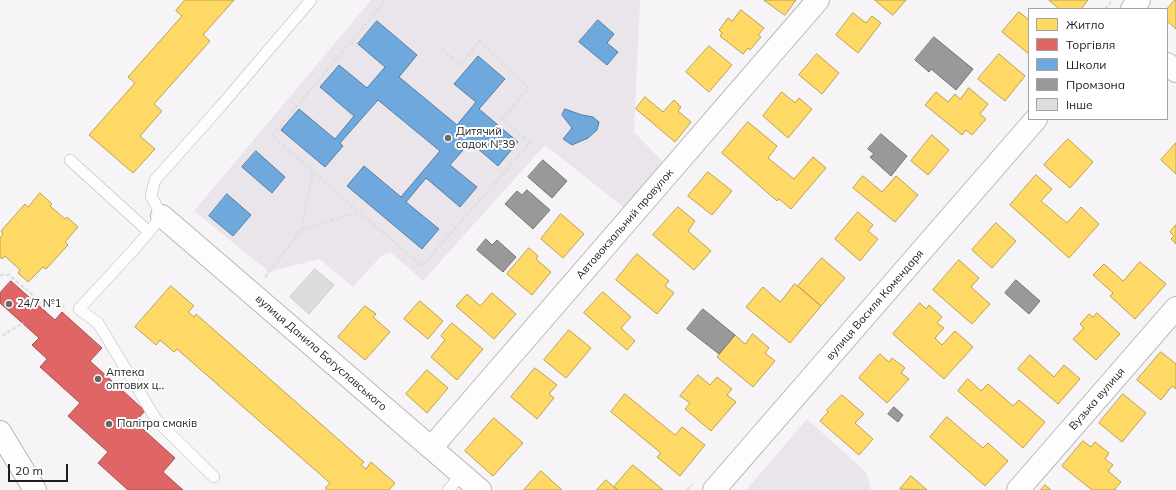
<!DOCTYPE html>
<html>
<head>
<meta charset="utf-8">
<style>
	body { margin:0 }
	#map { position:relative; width:1176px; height:490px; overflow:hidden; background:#f6f4f7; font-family:Mulish,sans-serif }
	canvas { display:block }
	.legend { position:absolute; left:1028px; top:8px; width:140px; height:112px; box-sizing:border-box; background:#fff; border:1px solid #a5a4a5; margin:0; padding:5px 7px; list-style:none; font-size:12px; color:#1e1c1e }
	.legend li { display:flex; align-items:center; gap:8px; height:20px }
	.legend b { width:20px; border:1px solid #a5a4a5 }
	.scale { position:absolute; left:8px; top:464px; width:60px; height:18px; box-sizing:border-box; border:2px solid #1e1c1e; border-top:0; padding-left:5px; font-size:12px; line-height:14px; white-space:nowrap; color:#1e1c1e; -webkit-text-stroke:3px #fff; paint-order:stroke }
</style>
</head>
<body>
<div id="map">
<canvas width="1176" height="490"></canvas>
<ul class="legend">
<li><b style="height:11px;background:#ffd966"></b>Житло</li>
<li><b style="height:11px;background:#e06666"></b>Торгівля</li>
<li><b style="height:11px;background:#6fa8dc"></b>Школи</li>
<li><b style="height:11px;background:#999"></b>Промзона</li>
<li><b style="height:11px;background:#deddde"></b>Інше</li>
</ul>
<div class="scale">20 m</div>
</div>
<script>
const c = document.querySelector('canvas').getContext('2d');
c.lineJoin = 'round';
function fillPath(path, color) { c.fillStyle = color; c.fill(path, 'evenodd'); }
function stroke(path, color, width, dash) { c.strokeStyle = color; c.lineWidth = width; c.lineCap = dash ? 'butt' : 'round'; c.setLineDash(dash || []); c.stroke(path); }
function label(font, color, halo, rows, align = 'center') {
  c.font = font + ' Mulish,sans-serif'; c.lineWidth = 4; c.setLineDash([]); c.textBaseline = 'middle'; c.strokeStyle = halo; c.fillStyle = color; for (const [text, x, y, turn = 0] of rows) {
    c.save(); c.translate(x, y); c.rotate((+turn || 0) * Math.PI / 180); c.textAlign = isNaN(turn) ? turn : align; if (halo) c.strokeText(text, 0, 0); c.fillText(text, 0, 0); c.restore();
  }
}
fillPath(new Path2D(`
	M371,0H640L634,132L666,165L627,210L545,145L423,281L390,252L381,256L353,287L319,259L269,272L194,211Z
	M807,419L866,472L871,490H746Z`), '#eae5eb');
const homes = new Path2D(`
	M185,0H234L203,35L210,41L154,104L162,111L140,136L155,149L133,173L89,135L135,83L128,77L182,16L176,11Z
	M764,0H796L785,15Z
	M875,0H906L893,15Z
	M1049,0H1088L1081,9H1060Z
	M1175,0H1176V29L1167,21V9Z
	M741,10L764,28L758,35L761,37L750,50L748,48L743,54L720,36L722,33L719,30L728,18L732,21Z
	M1019,12L1029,20V54L1002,32Z
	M853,13L866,23L872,16L881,23L858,53L836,35Z
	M709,46L732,65L709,92L686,72Z
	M817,54L839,73L822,94L799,75Z
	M999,54L1025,76L1005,101L978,79Z
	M969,88L988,104L980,114L986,119L972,135L966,130L962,135L925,105L936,92L948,102L955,94L960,99Z
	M782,92L795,103L799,98L812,109L788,138L763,116Z
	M645,97L663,112L674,100L681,107L678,111L691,122L675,142L636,109Z
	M748,122L777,146L768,158L794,179L813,157L826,168L791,209L779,199L777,201L722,153Z
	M932,135L949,150L928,175L911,161Z
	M1068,139L1093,162L1070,188L1044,165Z
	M1176,143V174L1161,160Z
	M708,172L732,191L712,215L688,196Z
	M1036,175L1052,189L1041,201L1067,223L1081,207L1099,224L1069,258L1010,205Z
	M863,176L882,192L896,176L918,195L895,222L853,188Z
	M40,193L52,204L50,206L65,219L67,217L78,227L65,242L68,245L46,269L43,267L28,282L18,273L20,270L5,256L2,259L0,257V238L3,234L1,231L25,204L28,207Z
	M678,207L695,221L688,231L711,251L694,270L653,235Z
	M858,212L873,225L868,231L878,239L860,261L835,239Z
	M561,214L584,234L563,258L541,239Z
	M996,223L1016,241L992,268L972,250Z
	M1176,225V244L1171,239L1174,236L1170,232Z
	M529,248L538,256L536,259L551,272L532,295L507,274Z
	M637,254L669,281L665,286L674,293L657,314L616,280Z
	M822,258L845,278L821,306L798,286Z
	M959,260L979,278L971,287L990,304L972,324L933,290Z
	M1140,262L1166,284L1135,319L1110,296L1113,293L1093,275L1104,264L1123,281Z
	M795,284L821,306L790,343L746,307L763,287L780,302Z
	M171,286L194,306L188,312L194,317L196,314L364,462L361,465L366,469L371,462L395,483L389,490H327L325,488L330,483L177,349L174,352L160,340L156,345L135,327Z
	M603,292L631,317L621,328L635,341L627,350L584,313Z
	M492,293L516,314L494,339L456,306L467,294L480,306Z
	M420,301L443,321L428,339L404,319Z
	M920,303L926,309L929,305L942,317L937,323L944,328L935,338L942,345L955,331L973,347L944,379L893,334Z
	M365,306L376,314L373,317L390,332L365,360L338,337Z
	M1097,313L1120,334L1096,360L1073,339L1084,328L1080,324L1089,314L1093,317Z
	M452,323L483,349L457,380L431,357L445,340L441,336Z
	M569,330L591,348L566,378L544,360Z
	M753,334L769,348L765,353L775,361L753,387L717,357L735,335L745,344Z
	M1161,352L1176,364V389L1172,386L1161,400L1137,380Z
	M880,354L889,362L892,358L905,368L901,373L909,379L887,403L859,378Z
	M1030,355L1054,377L1064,365L1080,379L1058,404L1018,369Z
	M535,368L557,385L549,394L554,398L537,419L511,397Z
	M427,370L448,388L427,413L406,394Z
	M698,375L710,385L717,377L732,389L727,395L736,402L711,431L685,409L690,403L680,396Z
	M968,379L981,391L988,384L1013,406L1019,400L1045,422L1023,448L958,391Z
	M625,394L675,435L682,427L705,445L680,476L657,457L661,453L611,412Z
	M1123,394L1146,413L1122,442L1099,423Z
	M842,395L864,414L855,423L873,439L859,455L820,421L828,412L827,410Z
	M947,417L983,448L988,443L1008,461L985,486L930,437Z
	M494,418L523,443L493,476L465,451Z
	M1083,441L1091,447L1095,442L1109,453L1105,459L1113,465L1108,471L1121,482L1115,489L1116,490H1092L1062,466Z
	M633,465L663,490H618L614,487Z
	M541,471L562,490H524Z
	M911,476L927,490L900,489Z
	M606,480L614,487L618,490H597Z
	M1045,485L1051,490H1041Z`);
fillPath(homes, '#ffd966');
stroke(homes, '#bca050', 1);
const shops = new Path2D(`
	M11,281L55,320L62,312L102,348L90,361L145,411L135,422L175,458L163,472L183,490H128L98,463L108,452L68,416L80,403L40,367L47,359L32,345L39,338L0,303V293Z`);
fillPath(shops, '#e06666');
stroke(shops, '#a65050', 1);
const schools = new Path2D(`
	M598,20L614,34L607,43L618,52L607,65L579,42Z
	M377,21L417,55L399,77L457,125L476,102L454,84L478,56L505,79L479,109L518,142L498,166L470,142L450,165L477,187L460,207L426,178L406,202L439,229L422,249L347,186L364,166L401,197L440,151L378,100L340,143L343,146L325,167L281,130L299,109L335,139L354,116L320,87L339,65L367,88L385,67L358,44Z
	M565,109L582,115L593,117L599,122L597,130L588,138L572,145L563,139L572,128L562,115Z
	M256,151L285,177L272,193L242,167Z
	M227,194L251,215L233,236L209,216Z`);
fillPath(schools, '#6fa8dc');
stroke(schools, '#577ea3', 1);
const industry = new Path2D(`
	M934,37L973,69L956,90L931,69L929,72L915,60Z
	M881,134L907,156L891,176L870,157L874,154L868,149Z
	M543,160L567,181L552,198L528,177Z
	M527,190L550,210L533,229L505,204L517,191L522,195Z
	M486,239L492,245L497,240L516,257L503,272L477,250Z
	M1016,280L1040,301L1029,314L1005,293Z
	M703,309L735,335L719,354L687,329Z
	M894,407L903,415L898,422L888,414Z`);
fillPath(industry, '#999');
stroke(industry, '#747474', 1);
const building = new Path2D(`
	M315,269L334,285L309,314L290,297Z`);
fillPath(building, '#deddde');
stroke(building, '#cccbcc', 1);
const service = new Path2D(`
	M70,160L149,232
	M214,477L157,421L98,323L79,309L138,245L162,216L151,196L155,180L220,107L311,0
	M448,490L462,474`);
const minor = new Path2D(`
	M1132,9L1139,0
	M1167,64L1176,71
	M162,216L480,490
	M431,448L818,0
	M714,490L1036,119
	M1018,490L1176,308`);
const secondary = new Path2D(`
	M0,432L35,490`);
stroke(service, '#b8b6b9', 12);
stroke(minor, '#b8b6b9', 24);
stroke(secondary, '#b8b6b9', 24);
stroke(new Path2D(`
	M1105,9L1111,2
	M358,211L272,136L385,1
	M301,230L313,172
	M0,275H9L41,302L65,307
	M265,277L301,230L359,212L422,266L530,143L502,119L529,88L479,41L461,65L439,47
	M2,336L23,323
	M687,490L693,484`), '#e0dfe0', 2.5, [4, 2]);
stroke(service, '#fefdfe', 11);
stroke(minor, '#fefdfe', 22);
stroke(secondary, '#fefdfe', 22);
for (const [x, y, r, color] of [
	[448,138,4,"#6a686a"],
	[9,304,4,"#6a686a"],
	[98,379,4,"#6a686a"],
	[109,424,4,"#6a686a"]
]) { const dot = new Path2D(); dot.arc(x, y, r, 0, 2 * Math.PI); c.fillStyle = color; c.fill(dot); stroke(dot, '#fff', 1.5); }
label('11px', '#1e1c1e', '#fff', [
	["Дитячий",456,132],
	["садок №39",456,145],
	["24/7 №1",17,304],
	["Аптека",106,373],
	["оптових ц‥",106,386],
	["Палітра смаків",117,424]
], 'left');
label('11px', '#1e1c1e', '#fff', [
	["Автовокзальний провулок",625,224,-49],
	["вулиця Василя Комендаря",875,305,-49],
	["вулиця Данила Богуславського",321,353,41],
	["Вузька вулиця",1097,399,-49]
]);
</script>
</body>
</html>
